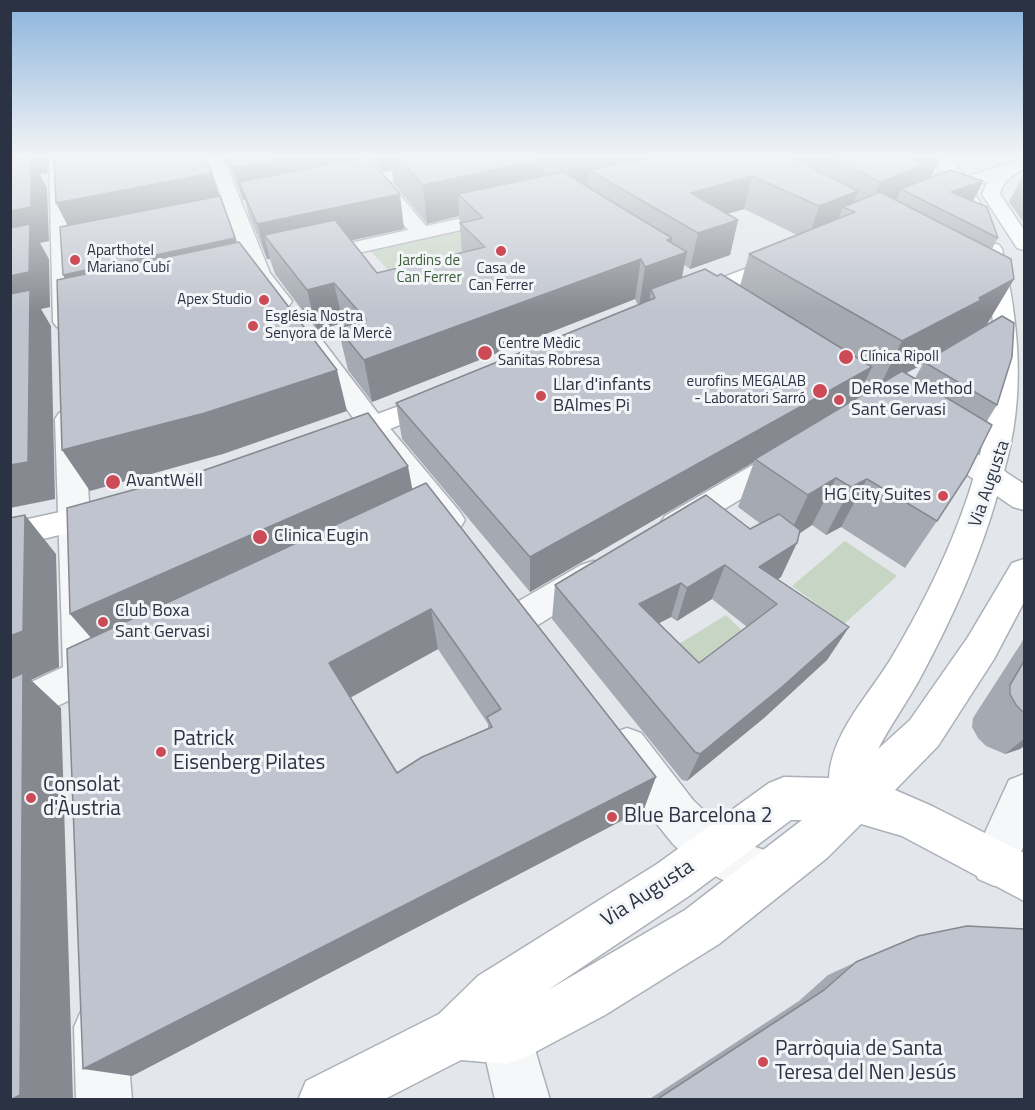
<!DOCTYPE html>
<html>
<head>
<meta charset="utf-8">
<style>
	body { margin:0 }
	#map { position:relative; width:1035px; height:1110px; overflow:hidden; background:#e3e6eb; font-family:"Titillium Web",sans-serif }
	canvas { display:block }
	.frame { position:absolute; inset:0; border:12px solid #2b3243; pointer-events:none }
</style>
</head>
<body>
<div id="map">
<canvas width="1035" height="1110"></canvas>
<div class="frame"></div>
</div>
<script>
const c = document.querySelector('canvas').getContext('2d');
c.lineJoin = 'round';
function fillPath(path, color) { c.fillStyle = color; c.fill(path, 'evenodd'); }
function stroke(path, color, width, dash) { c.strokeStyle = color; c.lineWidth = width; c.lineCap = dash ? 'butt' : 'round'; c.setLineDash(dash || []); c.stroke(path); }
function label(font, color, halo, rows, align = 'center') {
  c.font = font + ' "Titillium Web",sans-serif'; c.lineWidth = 6; c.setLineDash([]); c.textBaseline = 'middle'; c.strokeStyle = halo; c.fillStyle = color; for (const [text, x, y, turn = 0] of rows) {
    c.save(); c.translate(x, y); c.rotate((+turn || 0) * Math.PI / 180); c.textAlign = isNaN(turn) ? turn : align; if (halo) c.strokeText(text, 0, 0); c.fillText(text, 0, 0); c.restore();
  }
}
fillPath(new Path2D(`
	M506,219L471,258L419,305L370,250Z
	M845,541L897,576L844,624L792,586Z
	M726,615L753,641L694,678L669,650Z`), '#c7d5c4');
const street = new Path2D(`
	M49,157H65L77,322L73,327H57L53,322Z
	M207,157H223L270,273L292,301L289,306H273L249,274Z
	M351,157H368L381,173L465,157H497L495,161L489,162L389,182L426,226L503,209L513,215L510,219L313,263L306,261L303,257L306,253L408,230L373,185L341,191L335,190L332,186L335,182L365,176Z
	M313,338L322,340L383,420L460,512L465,520L460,528L449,532L438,528L363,432L301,345L304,340Z
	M822,359L831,362L1006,472L1010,479L1006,486L995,489L984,486L813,372L809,367L813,362Z
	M69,410L79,413L83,419L100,651L114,655L120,667L114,679L102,685L97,700L83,705L70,700L10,729V692L63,667L55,419L59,413Z
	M783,450L793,453L798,460L793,467L687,532L676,536L665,532L660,524L665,516L773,453Z
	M593,561L605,565L610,574L605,583L538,625L525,630L512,625L507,615L512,605L581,565Z
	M627,728L641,733L693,800L729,835L740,842L786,857L793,873L786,889L770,896L733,885L697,867L673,844L652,818L613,761L607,747L613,733Z
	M1024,774V845L1010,879L994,886L978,879L971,863L1009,780Z
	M100,1001L118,1009L126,1027L132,1100H76L74,1027L82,1009Z
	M507,1012L526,1019L550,1100H495L481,1038L488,1019Z`);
const secondary = new Path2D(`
	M933,157H950L966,177L1024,158V169C1014,175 1002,181 1000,194L1024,230V250L1017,248L982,194L988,181L972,188L981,205L979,209H965L957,195L942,202H928L926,198L928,194L952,184Z
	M992,243L999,245L1002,249C1019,323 1026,396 1004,471L1024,484V510L1013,507L997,496C979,560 950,623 918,682C905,705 890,726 878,749L910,720L968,637L1012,563L1024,559V602L994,659L938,746L895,790L932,806L1024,853V901L902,836L861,824L827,858L719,944L605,1015L526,1057L507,1064L461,1060L383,1100H298L306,1081L439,1014L478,976L657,864L769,783L784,777L829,778C831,733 870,694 892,657C945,568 991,463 994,358C995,321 989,285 982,249L985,245ZM791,820H802L685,910L548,990L689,896Z
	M784,254L791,256L795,260L791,264L698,303H682L679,298L682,293Z
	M439,391L448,393L452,399L448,405L344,448L334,450L324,448L320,441L324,434Z
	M110,501L121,504L126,512L121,520L10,547V523Z`);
stroke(street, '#acb0b9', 3);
stroke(secondary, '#acb0b9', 3);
fillPath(street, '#f6f7f9');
fillPath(secondary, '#fff');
fillPath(new Path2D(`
	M225,157H359V159L404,229L351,240L377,273L462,252L459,216L427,224L394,184L392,170L383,172L371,157H940L931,178L983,181L973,201L998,238L992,249L1014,279L987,324L957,343L997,405L987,421L937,521L905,568L841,527L826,535L812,525L799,534L781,577L778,579L849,627L827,660L764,718L687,781L682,780L552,619L555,585L750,529L761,524L738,507L754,462L530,592L402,439L396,403L638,305L635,299L372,402L348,370L338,328L345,326L343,323L317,330L275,274L270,259H267L249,216L245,200H243ZM744,209L797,235L749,254L740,286L717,276L682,278L684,265L690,269L730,255L738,220L727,214ZM923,364L915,378L906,373ZM866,380L876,386L857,398ZM712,599L747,627L699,663L659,623L671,617L677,621Z
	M1024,173V223L1009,202Z
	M412,489L644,809L132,1076L91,638ZM438,649L488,724V728L397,773L350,698Z
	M1024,636V746L1020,749L1005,754L986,746L978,738L972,727L973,718L1022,642Z
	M856,962L1024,1100H648L799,1001L828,975Z`), '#a5a9b1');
fillPath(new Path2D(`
	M10,157H49L47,173L40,174L47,188L49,241L40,243L49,259L50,307L41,309L51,326L55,499L10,508Z
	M293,157H359L362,176L239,182L245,200H243L234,168Z
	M381,157H390L392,170L383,172Z
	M585,157H727L589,170L588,187L568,192L570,159Z
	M929,157H940L928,184L901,189L895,204L867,215L880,182L914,161Z
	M544,159L543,197L458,194L459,216L427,224L423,185Z
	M212,173L222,205L73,236L56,203Z
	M752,176L744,209L686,226L691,193Z
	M983,181L965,217L951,192Z
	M858,191L851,210L843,207L835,229L808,240L819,206Z
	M400,194L404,229L281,256L264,235L270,259H267L257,224Z
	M738,220L730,255L690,269L698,233Z
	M235,238L243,264L77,301L63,275Z
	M672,238L669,258L687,252L679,291L655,298L651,289L649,303L639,307L645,267L667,240Z
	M641,259L635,299L372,402L364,360Z
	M1014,279L987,324L957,342L955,346L924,362L923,364L879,388L902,341Z
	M334,283L343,323L317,330L307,290Z
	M872,367L855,403L755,459L754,462L530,592V557Z
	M337,370L347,411L223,454L90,491L62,450Z
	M408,466L415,503L100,648L70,614Z
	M836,478L812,525L786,542L808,495Z
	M867,479L841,527L826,535L851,487Z
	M25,515L56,554L59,667L31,680L61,708L73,1099L72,1100H11L10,636Z
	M797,543L781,577L760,591L759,567Z
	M725,565L712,599L677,621L687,588Z
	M681,583L671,617L632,637L639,604Z
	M431,609L438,649L344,701L329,663Z
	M849,627L827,660L764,718L687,781L700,754Z
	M1024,739V746L1020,749L1005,754Z
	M656,777L644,809L132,1076L83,1069Z`), '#868990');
const building = new Path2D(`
	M25,157H31V207L10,211V159Z
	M54,157H206L212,173L56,203Z
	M229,157H293L234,168Z
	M368,157L400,194L257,224L239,182Z
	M398,157H540L544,159L423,185Z
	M565,157H585L570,159Z
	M653,157H791L858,191L819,206L752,176L691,193L738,220L698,233L589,170Z
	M828,157H929L914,161L924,165L880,182Z
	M950,170L983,181L951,192L987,207L998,238L901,189Z
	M563,172L672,238L667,240L687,252L645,267L641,259L364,360L338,328L366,320L334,283L307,290L264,235L335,220L377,273L485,247L460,223L483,218L458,194Z
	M880,192L1011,259L1014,279L979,298L981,300L902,341L749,254L855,212L843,207Z
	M220,196L235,238L63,275L60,227Z
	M30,224L29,272L10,276V228Z
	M239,242L337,370L205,413L62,450L57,280Z
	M705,269L717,276L721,274L872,367L530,557L396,403L655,298L651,289Z
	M30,290L28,462L10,465V294Z
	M1002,316L1014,323L1012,357L997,405L924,362Z
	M902,371L992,425L967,475L937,521L867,479L851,487L836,478L808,495L755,459Z
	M368,413L408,466L70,614L67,508L202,471Z
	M426,483L656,777L83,1069L67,649ZM431,609L501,709L487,717L492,727L422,757L397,773L329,663Z
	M706,495L750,529L779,514L800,530L797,543L759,567L849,627L782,687L700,754L695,752L555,585ZM725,565L777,604L699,663L639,604L681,583L687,588Z
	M25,515L23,631L10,636V518Z
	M1024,661V713L1016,705L1010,694V685Z
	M23,673L20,1095L10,1100V679Z
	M967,926L1024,929V1100H656L824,990L856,962L918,936Z`);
fillPath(building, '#c0c4ce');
stroke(building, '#868990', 1.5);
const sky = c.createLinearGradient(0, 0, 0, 312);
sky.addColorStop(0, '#8bb3dc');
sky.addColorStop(0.5, '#f2f4f6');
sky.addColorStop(1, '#f2f4f600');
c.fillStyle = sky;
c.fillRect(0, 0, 1035, 312);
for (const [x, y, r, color] of [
	[501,251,6,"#cd4b57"],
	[75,260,6,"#cd4b57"],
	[264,300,6,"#cd4b57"],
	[253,326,6,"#cd4b57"],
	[485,353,8,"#cd4b57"],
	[846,357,8,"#cd4b57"],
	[820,391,8,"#cd4b57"],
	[541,396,6,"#cd4b57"],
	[839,400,6,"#cd4b57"],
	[113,482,8,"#cd4b57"],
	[943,496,6,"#cd4b57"],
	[260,537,8,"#cd4b57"],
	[103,622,6,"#cd4b57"],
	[161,752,6,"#cd4b57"],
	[31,798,6,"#cd4b57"],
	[612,817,6,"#cd4b57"],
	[763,1062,6,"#cd4b57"]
]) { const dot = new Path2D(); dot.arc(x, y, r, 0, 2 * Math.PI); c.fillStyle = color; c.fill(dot); stroke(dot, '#f3f5f8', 2); }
label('15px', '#2b3243', '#f3f5f8', [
	["Aparthotel",87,251],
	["Mariano Cubí",87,268],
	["Casa de",501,269,"center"],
	["Can Ferrer",501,286,"center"],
	["Apex Studio",252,300,"right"],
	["Església Nostra",265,317],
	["Senyora de la Mercè",265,334],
	["Centre Mèdic",498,344],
	["Sanitas Robresa",498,361],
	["Clínica Ripoll",860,357],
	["eurofins MEGALAB",806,382,"right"],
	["- Laboratori Sarró",806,399,"right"]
], 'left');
label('15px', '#3d5e38', '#f3f5f8', [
	["Jardins de",429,261],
	["Can Ferrer",429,278]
]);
label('18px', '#2b3243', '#f3f5f8', [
	["Llar d'infants",553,386],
	["BAlmes Pi",553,407],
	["DeRose Method",851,390],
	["Sant Gervasi",851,411],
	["AvantWell",126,482],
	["HG City Suites",931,496,"right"],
	["Clinica Eugin",274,537],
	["Club Boxa",115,612],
	["Sant Gervasi",115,633]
], 'left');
label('18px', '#2b3243', '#f3f5f8', [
	["Via Augusta",990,484,-71]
]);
label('21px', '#2b3243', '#f3f5f8', [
	["Patrick",173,740],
	["Eisenberg Pilates",173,764],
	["Consolat",43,786],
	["d'Àustria",43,810],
	["Blue Barcelona 2",624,817],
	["Parròquia de Santa",775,1050],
	["Teresa del Nen Jesús",775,1074]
], 'left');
label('21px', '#2b3243', '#f3f5f8', [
	["Via Augusta",648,894,-33]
]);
</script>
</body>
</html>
